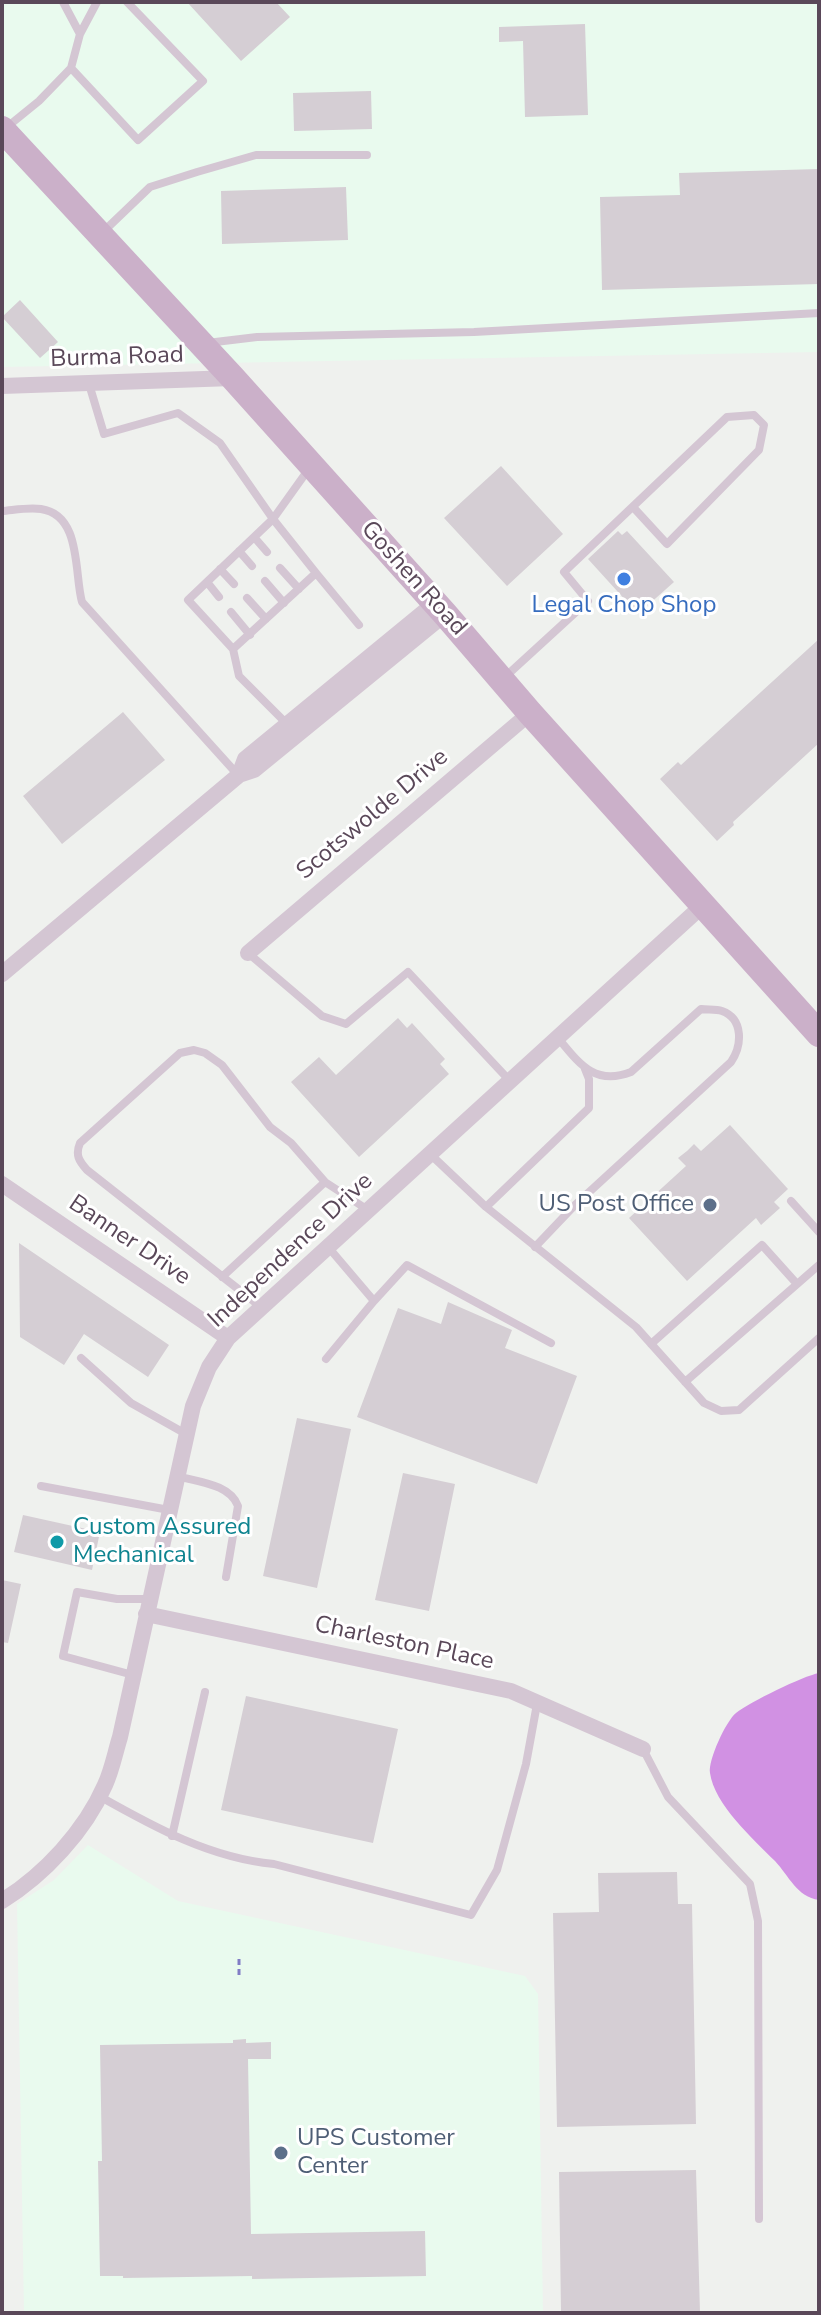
<!DOCTYPE html>
<html>
<head>
<meta charset="utf-8">
<style>
	body { margin:0 }
	#map { position:relative; width:821px; height:2315px; overflow:hidden; background:#eff1ee; font-family:"Nunito Sans",sans-serif }
	canvas { display:block }
	.frame { position:absolute; inset:0; border:4px solid #5a4859; pointer-events:none }
</style>
</head>
<body>
<div id="map">
<canvas width="821" height="2315"></canvas>
<div class="frame"></div>
</div>
<script>
const c = document.querySelector('canvas').getContext('2d');
c.lineJoin = 'round';
function fillPath(path, color) { c.fillStyle = color; c.fill(path, 'evenodd'); }
function stroke(path, color, width, dash) { c.strokeStyle = color; c.lineWidth = width; c.lineCap = dash ? 'butt' : 'round'; c.setLineDash(dash || []); c.stroke(path); }
function label(font, color, halo, rows, align = 'center') {
  c.font = font + ' "Nunito Sans",sans-serif'; c.lineWidth = 6; c.setLineDash([]); c.textBaseline = 'middle'; c.strokeStyle = halo; c.fillStyle = color; for (const [text, x, y, turn = 0] of rows) {
    c.save(); c.translate(x, y); c.rotate((+turn || 0) * Math.PI / 180); c.textAlign = isNaN(turn) ? turn : align; if (halo) c.strokeText(text, 0, 0); c.fillText(text, 0, 0); c.restore();
  }
}
fillPath(new Path2D(`
	M2,2H819V352L2,367Z
	M88,1845L178,1901L525,1976L538,1994L543,2313H24L17,1904L54,1880Z`), '#e9faee');
fillPath(new Path2D(`
	M819,1673V1900C797,1897 789,1876 775,1861C754,1840 714,1804 710,1773C708,1760 726,1721 736,1713C750,1702 803,1676 819,1673Z`), '#d191e3');
fillPath(new Path2D(`
	M187,2H276L290,17L241,61Z
	M585,24L588,115L525,117L523,41L499,42V27Z
	M371,91L372,129L294,131L293,93Z
	M819,169V284L602,290L600,197L680,195L679,173Z
	M346,187L348,240L222,244L221,191Z
	M20,300L58,342L40,358L2,317Z
	M501,466L563,534L507,586L444,518Z
	M618,531L622,535L627,531L674,582L638,614L588,559Z
	M819,639V743L733,822L734,825L717,841L660,779L678,762L681,765Z
	M123,712L165,760L62,844L23,796Z
	M398,1018L407,1028L412,1023L445,1059L440,1064L449,1074L359,1157L291,1082L319,1057L336,1075Z
	M730,1125L788,1189L774,1202L780,1208L761,1225L756,1218L687,1281L629,1218L686,1166L678,1158L687,1151L694,1144L701,1151Z
	M19,1243L169,1345L148,1377L84,1334L64,1365L20,1337Z
	M448,1302L512,1330L505,1348L577,1376L537,1484L357,1417L398,1308L441,1324Z
	M297,1418L351,1429L317,1588L263,1576Z
	M403,1473L455,1484L429,1611L375,1600Z
	M23,1515L100,1532L92,1570L14,1552Z
	M2,1580L21,1584L8,1643L2,1642Z
	M246,1696L398,1729L373,1843L221,1810Z
	M677,1872L678,1904H692L696,2124L557,2127L553,1913L599,1912L598,1873Z
	M246,2039V2043L271,2042V2059H248L251,2234L425,2231L426,2276L252,2279V2276L123,2278V2276H100L98,2161H102L100,2045L233,2043V2040Z
	M696,2170L700,2313H561L559,2172Z`), '#d5ced4');
stroke(new Path2D(`
	M239,1959V1978`), '#817cc5', 3, [6, 4]);
stroke(new Path2D(`
	M80,34L97,2
	M71,68L138,140L203,81L127,2
	M7,127L39,101L71,68L80,34L63,2
	M104,231L150,187L197,172L256,155H367
	M207,343L257,337L474,332L819,313
	M89,384L104,434L178,413L220,443L273,519L188,600L233,649
	M2,511C14,510 29,507 41,509C82,515 74,574 82,602L238,775
	M254,537L267,552
	M239,551L252,566
	M280,568L299,589
	M220,569L234,584
	M316,573L359,625
	M265,581L284,603
	M207,582L219,597
	M247,598L266,619
	M231,612L250,635
	M505,677L588,601L564,572L727,417L754,415L764,425L759,450L667,544L633,507
	M288,725L239,676L233,649L316,573L273,519L308,470
	M248,953L322,1016L346,1024L408,972L510,1081
	M430,1154L486,1207L636,1327L704,1403L721,1411L739,1410L819,1338
	M791,1201L819,1232
	M486,1207L589,1108V1079L585,1069
	M535,1247L575,1205L731,1062C742,1046 744,1019 722,1011C716,1009 707,1010 701,1009L631,1072C594,1086 579,1063 558,1038
	M222,1277L325,1182
	M374,1301L407,1265L551,1343
	M261,1307L87,1170C79,1161 75,1155 80,1143L180,1053L194,1050L205,1053L222,1065L270,1127L291,1143L325,1182L368,1210
	M651,1344L762,1245L797,1284
	M81,1358L131,1403L186,1434
	M326,1359L374,1301L329,1248
	M685,1382L819,1265
	M177,1476C198,1482 230,1484 238,1506L226,1577
	M41,1486L169,1510
	M133,1675L63,1656L77,1592L117,1599H149
	M643,1749L668,1797L750,1884L758,1921L759,2219
	M99,1796C154,1827 210,1858 274,1864L471,1915L497,1870L526,1764L537,1704
	M172,1836L205,1692`), '#d4c6d3', 8);
stroke(new Path2D(`
	M2,386L233,378
	M239,775L245,759L435,603
	M248,953L530,713
	M2,974L239,775L254,770L445,614
	M2,1184L228,1338
	M146,1614L511,1691L643,1749
	M2,1901C44,1875 85,1831 105,1785C112,1770 115,1753 120,1737L193,1406L209,1367L228,1338L702,906`), '#d4c6d3', 16);
stroke(new Path2D(`
	M2,129L233,378L445,614L530,713L819,1034`), '#cbb0c9', 26);
for (const [x, y, r, color] of [
	[624,579,8,"#3f7fe0"],
	[710,1205,8,"#5c6f8a"],
	[57,1542,8,"#0f9aa8"],
	[281,2153,8,"#5c6f8a"]
]) { const dot = new Path2D(); dot.arc(x, y, r, 0, 2 * Math.PI); c.fillStyle = color; c.fill(dot); stroke(dot, '#fff', 3); }
label('24px', '#5a4859', '#fff', [
	["Burma Road",117,358,-2],
	["Goshen Road",413,579,48],
	["Scotswolde Drive",373,815,-40],
	["Banner Drive",129,1241,34],
	["Independence Drive",291,1251,-43],
	["Charleston Place",404,1644,12]
]);
label('24px', '#366cbe', '#fff', [
	["Legal Chop Shop",624,606]
]);
label('24px', '#4e5e75', '#fff', [
	["US Post Office",694,1205],
	["UPS Customer",297,2139,"left"],
	["Center",297,2167,"left"]
], 'right');
label('24px', '#0d838f', '#fff', [
	["Custom Assured",73,1528],
	["Mechanical",73,1556]
], 'left');
</script>
</body>
</html>
